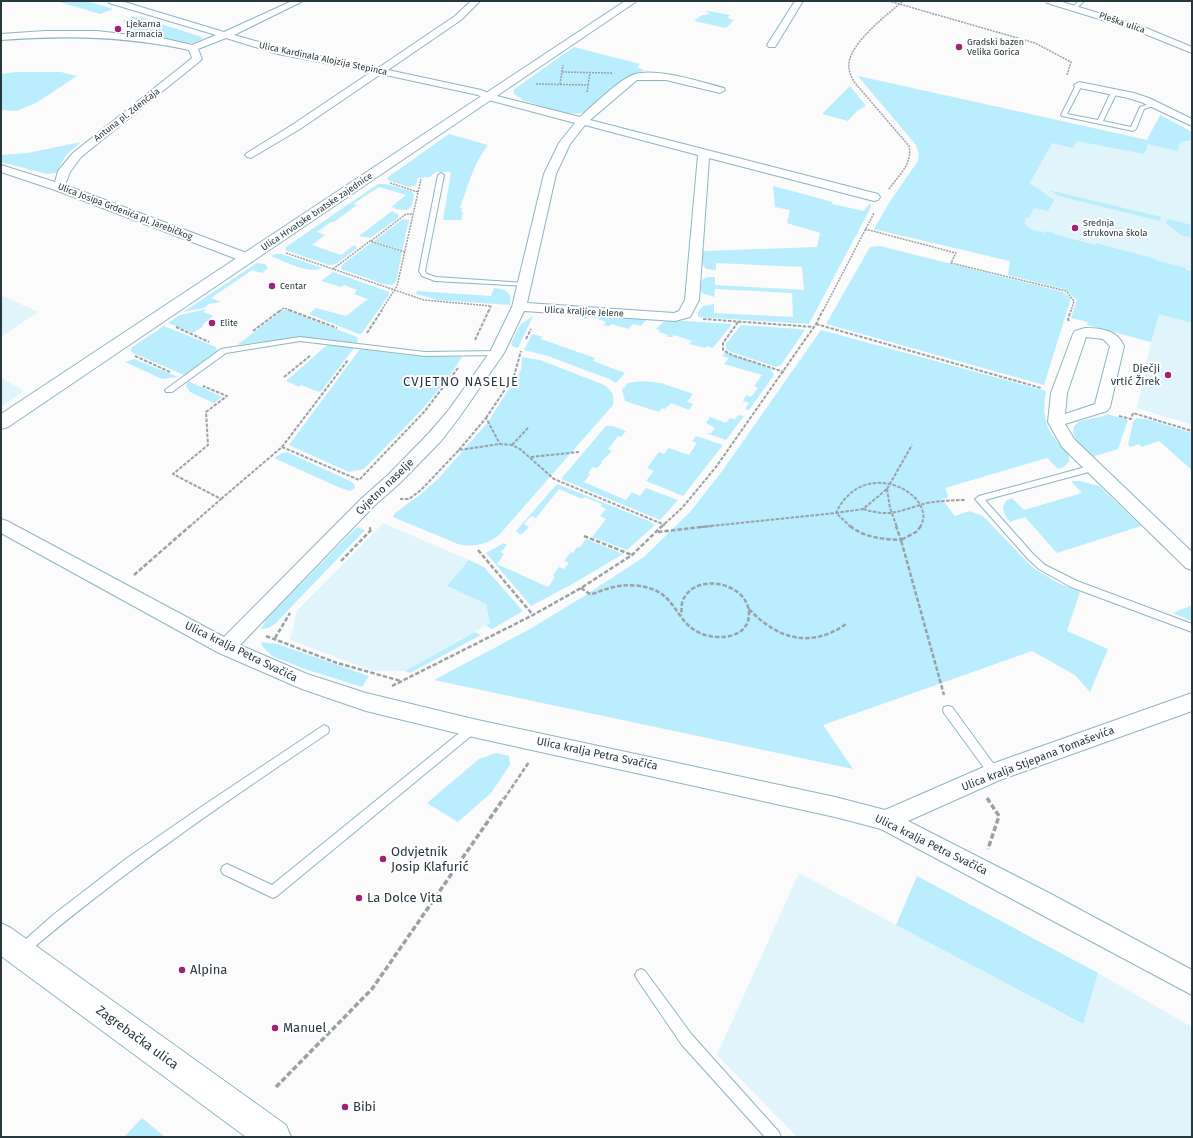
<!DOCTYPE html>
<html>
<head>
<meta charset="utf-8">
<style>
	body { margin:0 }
	#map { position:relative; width:1193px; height:1138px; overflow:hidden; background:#fbfbfb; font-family:"Fira Sans",sans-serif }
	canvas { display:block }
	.frame { position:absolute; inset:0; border:2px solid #26373d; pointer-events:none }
</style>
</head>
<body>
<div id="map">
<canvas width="1193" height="1138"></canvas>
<div class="frame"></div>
</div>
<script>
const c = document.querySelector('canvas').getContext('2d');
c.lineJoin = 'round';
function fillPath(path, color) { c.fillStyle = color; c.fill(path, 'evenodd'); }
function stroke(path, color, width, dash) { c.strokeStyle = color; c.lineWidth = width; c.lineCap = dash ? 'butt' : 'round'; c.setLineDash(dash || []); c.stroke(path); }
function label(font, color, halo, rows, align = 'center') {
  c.font = font + ' "Fira Sans",sans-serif'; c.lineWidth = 4; c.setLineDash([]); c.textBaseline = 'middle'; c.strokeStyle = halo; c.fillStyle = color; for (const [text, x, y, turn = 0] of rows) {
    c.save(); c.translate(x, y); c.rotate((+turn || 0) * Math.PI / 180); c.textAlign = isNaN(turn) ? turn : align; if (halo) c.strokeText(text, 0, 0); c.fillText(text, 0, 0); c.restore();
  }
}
fillPath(new Path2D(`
	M858,76L1147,140L1160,115L1192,132V425L1137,408L1151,342L1087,325L1088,322L1071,318L1077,300L1067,291L1008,275L1010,261L874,229L889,203L918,161L919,154L916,145Z
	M1,295L38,312L1,337Z
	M1,378L24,391L1,407Z
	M383,523L469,560L447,586L486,604L490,623L405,671H373L290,640L297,611Z
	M799,873L1082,1024L1098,973L1192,1027V1137H797L717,1055Z`), '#e0f4fb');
fillPath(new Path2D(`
	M56,1H87L113,9L100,14Z
	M708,11L730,15L727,18L734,20L726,28L694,21L702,15H706L710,13L706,12Z
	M133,17H139L202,37L203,39L193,43H186L129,33L133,25L122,21Z
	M574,47L640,64L637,67L644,70L622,83L586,112C569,118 539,105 522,100V99L514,94L513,90Z
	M16,72H61L77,76L36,103L16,111L1,110V74Z
	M858,76L1147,140L1160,115L1192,132V140L1180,142L1178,151L1148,144L1144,154L1077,141L1073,148L1052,143L1029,184L1034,186L1054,200L1048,211L1034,208L1029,218L1027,217L1024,223L1030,229L1045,233L1046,231L1054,233V234L1095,245L1096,243L1156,259L1155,260L1186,268V270L1192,271V323L1159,314L1151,342L1087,325L1088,322L1071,318L1077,300L1067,291L1061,288L1008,275L1010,261L874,229L889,203L918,161L919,154L916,145Z
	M850,86L866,106L857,111L848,121L822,114Z
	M449,134L488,145C473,164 468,186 460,208H462L461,212H463L461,220H443L451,172H436L430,177L418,178L416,185L409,187L390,181L387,179L388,177Z
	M81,142L66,155L56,173L47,174L1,162V155L28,153Z
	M378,184H386L411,191L414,194L412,206L407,210L395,209L396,208L391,207L406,195L379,187L353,204L357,205L334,222H331L317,232L325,235L312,245L341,255L354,245L357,247L356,249L336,264L329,265L285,250L286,247Z
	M773,186L833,202L832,204L864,211L870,203L871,207L809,324L698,317V312L703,306L714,304V313L793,317L792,293L715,289L714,297L702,293L700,287L703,279L707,277H715V285L804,290L802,267L716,263V270L706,269L702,264L703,251L817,247L820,233L787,223L790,210L775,207Z
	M1049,190L1161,217L1160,221L1059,196Z
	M392,211L399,215L398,218L370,238L359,236Z
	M403,219L409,220L402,250L374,241Z
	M1167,219L1192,225V238L1181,235L1166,223Z
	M372,242L402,252L396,282L392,285L383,284L341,269L342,265Z
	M880,246L1063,292L1071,298L1044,385L826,324L870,247Z
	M276,254H282L322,268C310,275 283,261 271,256Z
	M257,263L265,264L268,268L262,273L252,270L211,298L221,302L209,304L204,308L183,312Z
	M333,272L389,292V295L362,333L359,334L309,314L316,308L346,316L368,299L354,294L357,290L344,285L341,287L321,281Z
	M494,288C505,289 513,292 510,305L438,300L416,294L417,291L491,296Z
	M207,309L203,312L213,316L202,325L204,326L193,333L168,323L180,315Z
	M286,310L357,337L358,340L357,343L301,337L237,345L282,311Z
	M569,314L648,318L641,326L633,324L628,329L612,324L609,326L603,325L606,322L589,316L586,319Z
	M533,316L518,348L512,346L511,343L521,324Z
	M670,320L732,324L713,348L707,346L705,348L689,344L692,341L674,335L672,337H667L668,335L659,332L660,330L656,329L663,322Z
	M741,325L800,329L805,330L781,365L776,367L731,352L726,349V344Z
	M164,326L216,347L217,351L184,375L131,352V348Z
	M821,330L1046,391C1043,409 1043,424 1055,439C1059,445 1067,449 1069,456C1071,464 1064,467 1058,469L1047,458L945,488L948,495L947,498L942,499L955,516L969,511L983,516L1032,567L1056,582L1080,592L1067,631L1108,649L1090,692L1075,675L1032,651L823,725L853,769L434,680L530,629L581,598L644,557L690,512L723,470Z
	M532,334L543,337L541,339L595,358L593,361L625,373L616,383L609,379L548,356L524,350Z
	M327,345L354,348L322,390L319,392L301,385L299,387L286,381Z
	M360,349L414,356L462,357C436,399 399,433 365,468L360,470L349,472L289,445Z
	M725,352L771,369L774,375L749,410L745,409L749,403L743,401L746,395L751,397L758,388L754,386L762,375L724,364L729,358L722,356Z
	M522,357L540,360L602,384C611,389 615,394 613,405L500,534C488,544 474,548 458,544L393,517L395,513L421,494L439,478L488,422L521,370Z
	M134,359L178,377L162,379L125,362Z
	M188,381L222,397L214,403L190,392L186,386Z
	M643,381L661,383L693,394L687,402L693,404L689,410L671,403L665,409L662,408L659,412L625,401L622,390L628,383Z
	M1107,414L1128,420L1118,449L1092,457C1084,449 1070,439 1074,426L1080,421L1104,416Z
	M738,415L744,416L726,440L706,433H711L715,428L706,423L710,417L726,423L730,418L735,419Z
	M1136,418L1146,419L1192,433V470L1159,441L1142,447L1139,444L1130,447L1128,445L1133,422Z
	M606,426H613L626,431L621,437L618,436L608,449L612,451L601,462L602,463L597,468L593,467L588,473L590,474L584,482L626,500L632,492L640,496L646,488L678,500L660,520L561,479Z
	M696,436L723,445L683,496L646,481L654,471L647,468L659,452L664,454L669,448L689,455L697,443L692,441Z
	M287,452L352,482L355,486L354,489L350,491L338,487L274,458L282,453Z
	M1071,481H1080L1099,486L1141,526L1057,553L1025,517L1010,522L1004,513L1003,506L1006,501L1012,498L1024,510L1082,493Z
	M557,484L649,521L655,525L627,550L592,537L606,519L600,516L606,509L600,506L602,504L584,497L582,499L559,489L536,518L531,516L524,524L529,527L521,535L516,531Z
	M357,527L365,530L275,624L268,628L261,629L267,618Z
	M586,539L623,554L574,583L531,606L486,553L504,543L507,545L501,552L504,554L497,564L548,587L555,577L553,575L559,567L564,569L569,563L564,561L571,552L573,553L577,547L579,548Z
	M469,560L484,567L523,611L492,629L486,626L490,623L486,604L447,586Z
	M1192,605V621L1173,613Z
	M475,632L481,635L410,673L405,671Z
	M261,642L277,644L369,676L362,687L305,669L272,656L262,646Z
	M496,753L509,756L510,765L491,793L458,822L427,803L479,759Z
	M917,876L1098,973L1083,1024L896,925Z
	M142,1118L165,1137H124Z`), '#baedfd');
const service = new Path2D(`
	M1079,1H1084L1076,9H1072V7Z
	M1079,83L1082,85L1067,114L1098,120L1111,92L1114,90L1117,92L1103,121L1131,127L1140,107L1155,102L1158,104L1144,109L1136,129L1133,131L1062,116L1061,115L1076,85Z
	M441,173L444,175L425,271L427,274L436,277L525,283L528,285L527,286L435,281L422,276L419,271L438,175Z
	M300,337L425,352L497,351L501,353L497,355L425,356L300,341L226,353L172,392H166L165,390L221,349Z
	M1093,465L1097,468L1096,470L985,500L1034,555L1045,565L1077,581L1192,624V632L1071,587L1039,569L1028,559L975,499L979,496Z
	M948,706L952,707L998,770L999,773L998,776L994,778L990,776L944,713L943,710L944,707Z
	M473,723L477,725L478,728L477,731L277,896L273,898L223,874L221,870L223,866L227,864L272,885L469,725Z
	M324,725L328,727L329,730L328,733C224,803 121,873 26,954L22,956L18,954L16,950L18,946L53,915L127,858L204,805Z
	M641,969L645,971L692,1035L779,1132L781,1137H765L682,1045L637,979L635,975L637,971Z`);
const minor = new Path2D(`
	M108,1H121L224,32L292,1H303L234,35L280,48L378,68L455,16L471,1H480L461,20L388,70L481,90L493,95L580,117C592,106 615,84 630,76C651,65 701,82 724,88L725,90L720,93L666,80H637L590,120L878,194L880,197L878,200L874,201L709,158L699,300L690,317L675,321L524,311L504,353L458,419L441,441L400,483L374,506L240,645L307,674L366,693L473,719L835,797L885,810L986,766L1192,693V711L1000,780L908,821L1051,894L1192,970V995L881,829L835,817L473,737L366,711L302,689L219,653L1,533V519L7,521L224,637L362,498L388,475L429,433L448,411L490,352L512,307L544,174L559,143L575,123L485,99L478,95L381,74L300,129L251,158L247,157L245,155L247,153L292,125L371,72L278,54L226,38L198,49L202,59L200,61L81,157L70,172L65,185L252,255L253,258L252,261H242L55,190L1,172V165L55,182L58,171L73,153L192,58L189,50C126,36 65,35 1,40V34L45,31H97L166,39L192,45L216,35L109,3ZM585,125L698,155L685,300L679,311L674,313L527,303L556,174L570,144Z
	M795,1H803L775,47H769L767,45Z
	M1046,1H1059L1141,26L1192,47V53L1135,30L1047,3Z
	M1079,82L1134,93L1149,98L1192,119V126L1141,102L1128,98L1075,87L1074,85Z
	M1085,328C1101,328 1117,330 1124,346L1110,407L1107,411L1065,424L1074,439L1192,552V570L1186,568L1062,447L1048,422L1051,393L1073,334L1075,331ZM1086,337L1103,339L1110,346L1095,404L1065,414L1067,393Z`);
const tertiary = new Path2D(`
	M625,1H637L8,427L1,429V414Z`);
const secondary = new Path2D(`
	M1,923L11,928L286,1125L291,1137H246L1,956Z`);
stroke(service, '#8cb6c2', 2);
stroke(minor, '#8cb6c2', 2);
stroke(tertiary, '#8cb6c2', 2);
stroke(secondary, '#8cb6c2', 2);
stroke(new Path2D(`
	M889,1L1035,43L1071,62L1067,75
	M562,72L612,73
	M536,84L588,85L587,93
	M560,84L563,65
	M588,85L590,73
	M390,183L418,192
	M889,189C898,176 913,164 909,146L855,83C851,77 848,70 849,63C851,42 888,14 903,1
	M865,229L956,253L951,263L1066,291L1074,301L1071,311
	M371,241L406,214H413
	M286,253L424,300L491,306L489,311
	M333,269L370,241L405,252
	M280,311L284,308L292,311
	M381,311L397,286L421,179
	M823,311L874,213`), '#9ba2a5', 1.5, [2, 1]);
stroke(new Path2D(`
	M289,310L337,328
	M703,319L814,327
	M1069,321L1068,319L1071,310
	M738,322L723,343V350L732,355L784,372
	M816,324L1041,388
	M176,327L209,342
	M253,331L281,310
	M367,333L382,310
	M526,339L531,329
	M475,340L489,310
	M135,356L170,372
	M284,377L311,355
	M1119,416L1131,419L1133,413L1192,431
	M486,418L514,376L521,351
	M512,445L528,428
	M282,447L359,480L424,412L458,368
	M459,450L486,418L500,444
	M531,457L579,452
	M887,489L890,508L897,527
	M887,489L912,445
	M221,499L282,447L348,360
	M400,499H409L421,490L459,450L500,444L512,445L520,449L554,479L665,525
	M863,509C892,518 900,510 927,503C940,501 952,500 965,500
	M189,527L221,499L173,474L208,445L206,412L227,396L203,386
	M661,527L682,508L716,467L816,324L823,310
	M701,527L836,513C864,453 940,496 920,527
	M851,527L836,513L863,509L887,489`), '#9ba2a5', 2, [3.5, 1.5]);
stroke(new Path2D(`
	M850,526C865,538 883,539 901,540L896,526
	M921,526L916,532L901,540L944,695
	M658,532L711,526
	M584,536L632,555
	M478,550L533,615
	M341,561L372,529L369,528
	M134,575L190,526
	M581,588L590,594C596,594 601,590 607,589C621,584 638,584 652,589C674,597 676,617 693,629C710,642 749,641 749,614C749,583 696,571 683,600C681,604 682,610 681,615
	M749,609C777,639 811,649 846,624
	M266,636L337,663L401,681
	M275,638L290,613
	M392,686L533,615L581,588L632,555L662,526
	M504,799L529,762`), '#9ba2a5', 2.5, [4.5, 2]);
stroke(new Path2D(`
	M987,798L999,816L988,849
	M276,1087L372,989L504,798`), '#9ba2a5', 3.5, [5.5, 2.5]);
fillPath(service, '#fff');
fillPath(minor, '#fff');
fillPath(tertiary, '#fff');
fillPath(secondary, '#fff');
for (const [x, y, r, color] of [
	[118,29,4,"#a02276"],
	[959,47,4,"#a02276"],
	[1075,228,4,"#a02276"],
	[272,286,4,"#a02276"],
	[212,323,4,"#a02276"],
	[1168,375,4,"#a02276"],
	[383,859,4,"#a02276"],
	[359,898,4,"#a02276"],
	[182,970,4,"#a02276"],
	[275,1028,4,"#a02276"],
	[345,1107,4,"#a02276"]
]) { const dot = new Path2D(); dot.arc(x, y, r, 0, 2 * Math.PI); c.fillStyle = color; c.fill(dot); stroke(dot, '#fff', 1.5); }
label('9px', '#26373d', '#fff', [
	["Pleška ulica",1122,23,19],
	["Ulica Kardinala Alojzija Stepinca",323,59,12],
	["Antuna pl. Zdenčaja",127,115,-38],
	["Ulica Josipa Grdenića pl. Jarebičkog",125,212,21],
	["Ulica Hrvatske bratske zajednice",317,212,-34],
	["Ulica kraljice Jelene",584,312,3]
]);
label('9px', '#26373d', '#fff', [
	["Ljekarna",126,24],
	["Farmacia",126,34],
	["Gradski bazen",967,42],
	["Velika Gorica",967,52],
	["Srednja",1083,223],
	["strukovna škola",1083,233],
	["Centar",280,286],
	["Elite",220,323]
], 'left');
label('11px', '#26373d', '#fff', [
	["Dječji",1160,369],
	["vrtić Žirek",1160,382]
], 'right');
label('11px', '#26373d', '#fff', [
	["Cvjetno naselje",385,487,-44],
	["Ulica kralja Petra Svačića",241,652,26],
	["Ulica kralja Petra Svačića",597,754,12],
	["Ulica kralja Stjepana Tomaševića",1038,759,-21],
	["Ulica kralja Petra Svačića",931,845,26]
]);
c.letterSpacing = '1px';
label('13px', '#26373d', '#fff', [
	["CVJETNO NASELJE",461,382]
]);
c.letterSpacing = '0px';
label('13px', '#26373d', '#fff', [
	["Odvjetnik",391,852],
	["Josip Klafurić",391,867],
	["La Dolce Vita",367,898],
	["Alpina",190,970],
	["Manuel",283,1028],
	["Bibi",353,1107]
], 'left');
label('13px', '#26373d', '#fff', [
	["Zagrebačka ulica",137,1038,36]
]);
</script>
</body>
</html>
